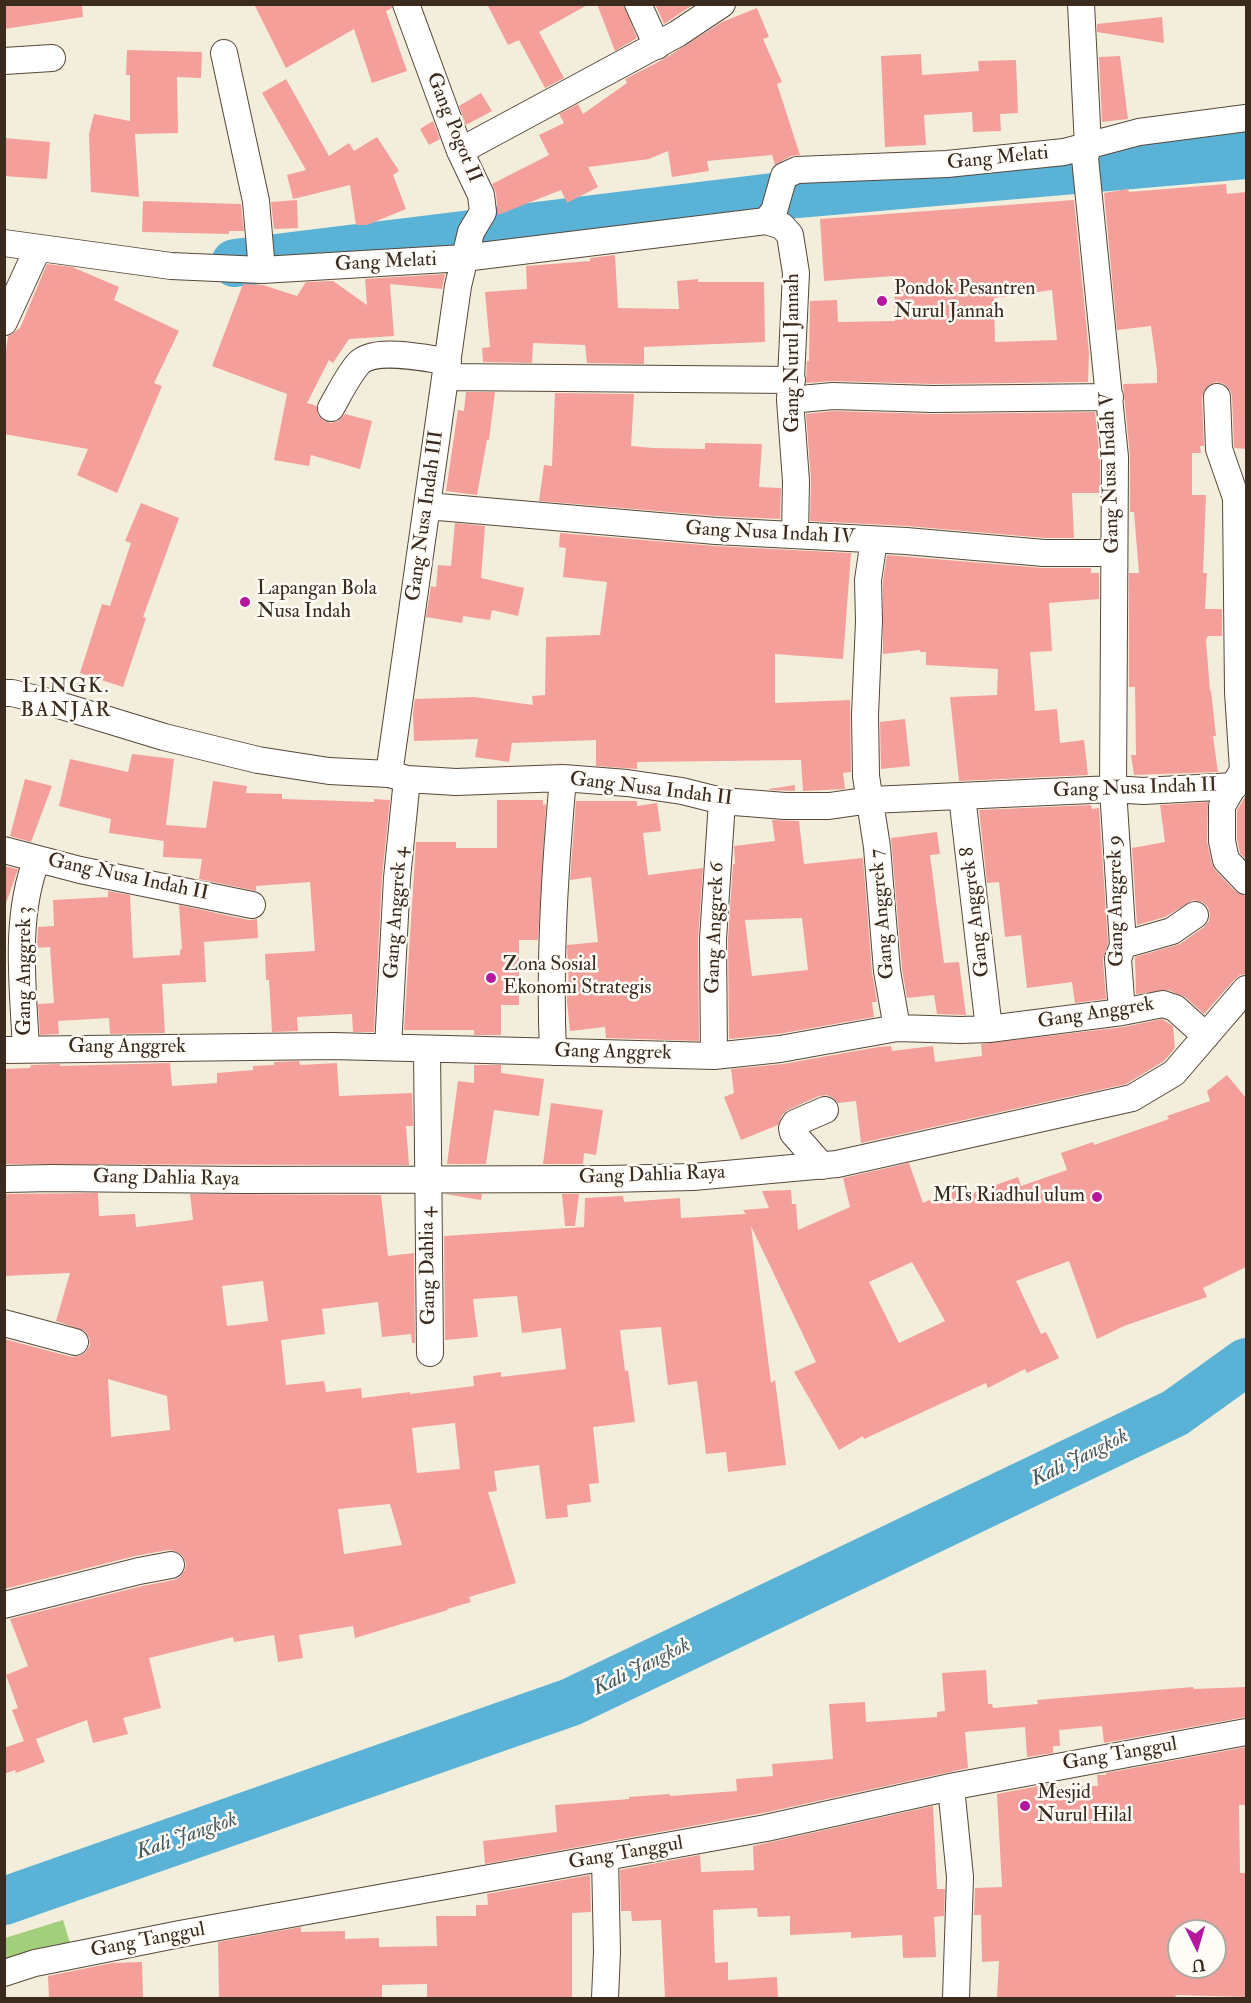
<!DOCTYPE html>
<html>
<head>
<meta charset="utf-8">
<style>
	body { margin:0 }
	#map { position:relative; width:1251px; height:2003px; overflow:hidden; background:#f3eedb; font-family:"IM FELL Double Pica",serif }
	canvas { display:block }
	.frame { position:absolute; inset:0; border:6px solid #3b2a1e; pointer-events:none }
	.north { position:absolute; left:1167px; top:1919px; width:60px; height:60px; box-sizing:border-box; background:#fdfcf7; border:2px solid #afa8a0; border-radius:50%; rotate:175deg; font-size:16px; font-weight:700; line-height:24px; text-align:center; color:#3b2a1e }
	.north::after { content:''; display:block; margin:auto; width:21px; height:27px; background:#b5179e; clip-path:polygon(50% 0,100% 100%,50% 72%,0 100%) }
</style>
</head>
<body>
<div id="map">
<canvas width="1251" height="2003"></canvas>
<div class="frame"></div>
<div class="north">U</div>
</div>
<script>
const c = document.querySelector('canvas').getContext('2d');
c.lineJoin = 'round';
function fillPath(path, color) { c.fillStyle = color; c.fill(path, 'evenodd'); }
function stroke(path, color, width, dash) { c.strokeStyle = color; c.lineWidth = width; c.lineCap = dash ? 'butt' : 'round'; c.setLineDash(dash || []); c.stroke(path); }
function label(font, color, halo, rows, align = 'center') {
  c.font = font + ' "IM FELL Double Pica",serif'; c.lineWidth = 5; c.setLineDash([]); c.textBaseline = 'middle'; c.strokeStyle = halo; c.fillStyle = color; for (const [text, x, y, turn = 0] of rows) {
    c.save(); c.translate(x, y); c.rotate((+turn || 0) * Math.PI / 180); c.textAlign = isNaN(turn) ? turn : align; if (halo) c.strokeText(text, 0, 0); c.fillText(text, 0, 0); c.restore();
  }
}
fillPath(new Path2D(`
	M63,1920L70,1943L5,1964V1938Z`), '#a2cf7c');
stroke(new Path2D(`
	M235,263L797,194L1246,155
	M4,1901L571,1702L1175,1413L1246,1362`), '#5ab3d7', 48);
fillPath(new Path2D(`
	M4,4H82L83,17L4,29Z
	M254,4H391L392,8L386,11L407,71L372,83L354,29L286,68Z
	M487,4H589L539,32L564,78L545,88L519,40L508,45Z
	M597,4H623L637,38L615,51Z
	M655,4H694L664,24Z
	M757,8L769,37L763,39L782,82L777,84L800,155L791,156L775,165L772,155L707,161L709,171L672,177L668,151L649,159L588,167L598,187L567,203L561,190L498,215L496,193L492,184L549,155L539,135L564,123L559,114L578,104L583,114L627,83L625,79L664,59L722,22Z
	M1162,17L1164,43L1097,32V24Z
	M127,50L202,52L201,78L177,77L178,133L135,134L139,197L91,192L89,134L94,114L130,121V75H126Z
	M921,54L922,75L979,71L978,61L1016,60L1018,113L1000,114L1001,131L973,132L972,112L924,115L926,145L885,147L881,56Z
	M1120,56L1128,119L1102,122L1099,57Z
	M286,79L329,156L349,143L354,151L377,137L399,171L393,175L406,209L367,225H356L350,185L293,199L287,175L306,170L262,93Z
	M481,93L492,111L466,125L459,106Z
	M433,121L440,139L429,145L420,129Z
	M4,138L50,142L47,179L4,176Z
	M1226,184L1227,194L1246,192V449L1234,448L1232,396L1230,390L1224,384L1216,382L1209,385L1204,391L1202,398L1204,446H1200L1201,453H1192V495H1206L1203,573H1207L1205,609H1222V636H1208L1206,640L1210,691H1211L1216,736H1213L1218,772L1134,775L1131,755H1136L1135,687H1129V573H1139L1134,512H1130V456L1123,384L1157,383V370L1151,326L1117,330L1104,193L1128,189L1129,192Z
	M297,200L298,228L274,229L271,202Z
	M1074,200L1089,352L1088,382L933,384L833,381L806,383L807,361H809L810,301L837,300L838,322L895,321L894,276L824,281L820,219ZM1052,290L1057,340L995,342L994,298Z
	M143,201L241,204L244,231H229V234L142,232Z
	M615,255L618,308L679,309L677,281L698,279V282H764L765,342L644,347V364L587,363L585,345L533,343L532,363L483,362L482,348L490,347L485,292L527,289L526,266L590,261V258Z
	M47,264L72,267L119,287L114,300L179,331L154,383L162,386L117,493L77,475L88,449L4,434V363L8,336L20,328Z
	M445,274L442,289L390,284L394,336L349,339L333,363L329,360L307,403L317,406L318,415L324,421L331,423L338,421L345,414L372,421L360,469L311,455L309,466L274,460L287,394L212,366L243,284L263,285L297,296L306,282L333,281L367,305L365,279Z
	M466,392H495L489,440H487L477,495L446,491L458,410L464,411Z
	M555,393L634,394L631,446L653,448L705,449V443L762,444L759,487L781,488L780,519L717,516L539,501L544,465L552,466Z
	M833,411L933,414L1095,412L1100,458V493H1072L1074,538H1045L907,526L810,521L811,480L806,414Z
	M141,503L179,518L143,617L146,618L123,687L80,673L102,604L110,606L131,543L125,541Z
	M455,523L485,526L481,578L524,588L518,616L492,610L490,620L463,616L462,623L426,617L431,586L436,587L438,565L451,566Z
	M560,533L715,546L851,553L843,659L775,654V703L850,700L851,772L843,773L845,789L803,791L801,760L637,762V769L596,766V740L512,743L509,762L475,757L478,739L414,741L413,713L415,699L474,697L533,705L532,696L545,695L546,637L600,635L607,582L563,577L566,548L559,547Z
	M887,555L1043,568H1091V573H1099V599L1049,603L1052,651L1030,652L1035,711L1057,709L1060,743L1084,740L1088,775L959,781L950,697L997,695L998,669L926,665V652H920V650L883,654V581Z
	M905,719L910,766L881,769L880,722Z
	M132,754L174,759L166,825L206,828L213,781L247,786L246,793L282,794V799L374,802V799L390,800L382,877L374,1032H353L352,1014L297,1017L298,1031L272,1032L269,980H266L265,954L315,951L310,882L256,886V891L199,879L202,859L163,857L164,837V841L109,833L111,819L59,806L70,759L128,772Z
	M25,779L52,786L31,842L10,836Z
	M795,785V791L769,790V789Z
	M1246,795V860L1240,853L1237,839V810Z
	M497,800H543V805L546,804L538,940H519V1005H501V1035H474V1030H404L416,842H456V848H497Z
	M576,801H637V806L657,803L661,831L643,833L648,875L703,868L698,939L699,1041L606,1038L605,1027L570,1031L567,1002V989H569L567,945L598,942L591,877L570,880Z
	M1208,802L1207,841L1212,864L1215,870L1235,891L1246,896V974L1240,975L1235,979L1204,1014L1185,997L1168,990L1136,994L1135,957L1180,944L1204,927L1209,921L1210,914L1208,907L1202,902L1193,900L1165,917L1137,925L1132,848L1165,842L1160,805Z
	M1091,805L1092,809L1099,808L1108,943L1103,960L1106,999L1075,1003L1072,982L1027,988L1021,935L1005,937L999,882L987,883L979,810Z
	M772,820L799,821L804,864L863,858L872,972L877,1002H872L874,1017L778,1034L729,1039L728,939L733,864H735L734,846L775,841ZM802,918L808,970L752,976L745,920Z
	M937,832L940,854L930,855L944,963L959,962L966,1015L937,1014L934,995L907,998L902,969L891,838Z
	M4,866L18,869L5,906H4Z
	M108,891L130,895L133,958L180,955V950L182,949L179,905L249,920L257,919L258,938L204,942L206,982L162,984L165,1033L110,1034L109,1018L58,1021L59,1034L40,1035L38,1004L54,1003L50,947L37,948L38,927L54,926L53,900L108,897Z
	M1162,1019L1173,1026L1175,1048L1164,1061L1126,1084L861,1143L856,1101L838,1103L833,1098L827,1095L819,1096L788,1110L782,1115L778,1125L741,1140L724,1097L734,1093L731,1069L783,1064L878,1047L891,1046L892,1051L933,1046L935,1062L982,1056L981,1044L1124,1027Z
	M299,1061L300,1065L337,1063L339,1096L412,1093L413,1126H406L409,1165L4,1164V1069L30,1068L31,1065L60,1064V1066L170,1063L172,1086L217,1083V1073L253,1070V1066L274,1065V1062Z
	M474,1065H501V1073L544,1079L539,1116L494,1110L486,1164H447L458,1081L474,1083Z
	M1227,1075L1246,1098V1267L1203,1288L1207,1297L1124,1326L1097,1339L1069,1261L1016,1281L1041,1334L1046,1332L1059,1358L1027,1373L1025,1369L988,1388L986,1383L864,1439L863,1436L839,1450L794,1372L816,1362L751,1226L771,1383L775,1380L786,1465L728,1472L726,1452L706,1454L697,1381L668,1385L661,1327L620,1330L625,1371L628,1370L635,1422L593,1427L599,1483L589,1484L591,1502L567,1505L568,1517L546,1519L539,1465L494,1471L497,1491L488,1492L516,1583L469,1597L471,1602L447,1609L448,1610L355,1638L353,1626L299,1635L303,1658L278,1662L274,1635L234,1642L233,1637L149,1658L161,1708L123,1718L128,1734L93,1743L87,1720L36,1739L45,1762L16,1773L15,1770L4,1774V1748L24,1741L12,1710L18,1708L6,1675L28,1666L10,1619L142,1586L174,1580L180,1577L185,1570L186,1563L182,1555L175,1551L168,1550L135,1556L4,1589V1339L72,1357L79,1356L85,1353L90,1345L89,1338L85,1331L56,1321L70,1273L4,1276V1194L98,1193L99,1216L135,1214L136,1227L193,1220L190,1194L381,1195L388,1256L414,1253L415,1343H412L411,1334L382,1337L378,1302L322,1309L325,1334L281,1340L286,1385L324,1381L326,1392L361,1388L362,1398L410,1392V1394L474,1386L473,1376L501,1372V1377L566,1369L561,1328L522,1333L517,1296L473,1299L478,1337L445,1340L444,1236L584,1227L585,1198L623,1196L624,1202L680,1198L681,1218L746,1214L743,1210L769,1208L762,1191L791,1190L792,1204H796L798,1230L850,1207L843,1178L909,1163L923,1203L957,1187L962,1197L1018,1177L1021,1186L1067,1170L1061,1153L1093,1142L1094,1145L1169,1119L1167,1116L1210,1101L1207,1091ZM912,1262L945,1321L899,1343L869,1282ZM263,1281L268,1321L227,1326L222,1286ZM108,1379L167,1396L170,1430L111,1437ZM455,1423L460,1469L417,1473L412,1428ZM390,1504L402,1545L344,1554L338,1509Z
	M551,1103L603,1110L596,1155L584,1153L583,1164H543Z
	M445,1194H482L481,1200Z
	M562,1194H579L575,1226H565Z
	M986,1670L988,1704H992L993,1708L1038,1704L1037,1700L1072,1697L1193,1687L1194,1689L1246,1687V1717L1104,1743L1102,1726L1059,1730L1060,1746H1053V1753L1027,1757L1025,1727L965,1732L968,1768L763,1813L485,1864L483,1841L557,1832L555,1805L629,1799V1797L670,1794V1796L737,1791L736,1779L773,1776L772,1764L833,1759L829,1704L865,1702L866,1722L937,1717V1712L945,1711L942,1673Z
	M1246,1747V1805H1239L1240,1873H1246V1997L1176,1995L1175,1998H997L999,1961L982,1962L981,1915H974L975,1888L1002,1887L997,1794L1054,1783V1787L1098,1786L1097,1775H1106V1773ZM1179,1931H1215V1967H1179Z
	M933,1806L937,1889H945L944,1916L934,1917L936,1957L903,1958L902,1935L851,1938V1932L790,1935V1916L758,1917L757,1908L713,1910L715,1963L728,1962V1980L777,1977L778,1998H665L661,1920L632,1921L631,1911H621L620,1870L700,1855L701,1872L754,1870L753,1846Z
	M590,1875L591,1912L572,1913V1998H427V1984L382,1985V1998L219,1997L218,1942L301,1927V1932L345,1931V1939L379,1938V1947L437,1946L436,1916H476V1905H488L487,1894Z
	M142,1962L143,1998H49L48,1976L112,1963Z`), '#f49f9a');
const minor = new Path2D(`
	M638,4L657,46
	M1081,4L1088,146L1085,158L1115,457L1113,789L1123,945L1118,959L1122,1012
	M224,53L256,201L262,270
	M4,61L52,58
	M460,151L677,34L722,4
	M766,221L774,211L784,176L797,170L947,164L1064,152L1139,132L1246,118
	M4,243L171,266L262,270L464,258L766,221L782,226L790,235L796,273L790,400L796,481L795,535
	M4,322L38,248
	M446,377L792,380
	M1217,397L1219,449L1236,498L1238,692L1243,770L1222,806V841L1226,860L1246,881
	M790,400L833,396L933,399L1110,397
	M331,408C339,394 347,377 358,364C374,346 426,359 448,361
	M427,506L716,531L906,541L1044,553H1114
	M874,540L868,580L869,621L865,715L866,776L877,847L887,971L897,1028
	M4,693H12L49,702L164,737L258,760L329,771L389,774L407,779L456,782L563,778L627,783L682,791L722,801L785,806H829L871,800L1113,789L1143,791L1235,786
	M389,774L458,286L471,232L483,212L481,195L460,151L406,4
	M962,796L989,1029
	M4,850L80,870L252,905
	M1123,945L1172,931L1195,915
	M388,1047L397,878L407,779
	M26,1049C23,987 14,917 37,859
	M427,1049L430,1353
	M4,1050L333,1046L714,1056L780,1049L897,1028L961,1030L989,1029L1122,1012L1163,1004L1175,1008L1206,1036
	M553,1052C549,961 555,869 563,778
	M714,1056L713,939L722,801
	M822,1166L793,1133L792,1128L795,1123L825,1110
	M4,1179L52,1178L243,1180L606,1179L693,1177L837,1164L1132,1098L1174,1073L1246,989
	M4,1323L75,1342
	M4,1605L139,1571L171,1565
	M951,1787L960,1877L956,1998
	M4,1973L35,1963L180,1934L766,1828L955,1786L1246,1732
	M605,1998L607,1952L605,1858`);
stroke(minor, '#57473a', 28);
stroke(minor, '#fff', 26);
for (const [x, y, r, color] of [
	[882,301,6,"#b5179e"],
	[245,602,6,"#b5179e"],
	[491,978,6,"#b5179e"],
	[1097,1197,6,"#b5179e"],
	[1025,1806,6,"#b5179e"]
]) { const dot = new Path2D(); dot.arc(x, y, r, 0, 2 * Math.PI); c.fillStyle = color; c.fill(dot); stroke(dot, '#fdfcf7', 2); }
label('20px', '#3b2a1e', '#fdfcf7', [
	["Gang Pogot II",453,128,68],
	["Gang Melati",998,159,-6],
	["Gang Melati",386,263,-3],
	["Gang Nurul Jannah",794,353,-90],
	["Gang Nusa Indah V",1111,473,-92],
	["Gang Nusa Indah III",426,516,-82],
	["Gang Nusa Indah IV",770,534,3],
	["Gang Nusa Indah II",1135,789,-2],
	["Gang Nusa Indah II",651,790,7],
	["Gang Nusa Indah II",128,878,12],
	["Gang Anggrek 9",1117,901,-91],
	["Gang Anggrek 8",976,912,-97],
	["Gang Anggrek 4",397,913,-86],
	["Gang Anggrek 7",883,914,-95],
	["Gang Anggrek 6",716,928,-88],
	["Gang Anggrek 3",26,971,-90],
	["Gang Anggrek",1096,1014,-9],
	["Gang Anggrek",127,1048],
	["Gang Anggrek",613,1053,1],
	["Gang Dahlia Raya",652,1176,-2],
	["Gang Dahlia Raya",166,1179,1],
	["Gang Dahlia 4",429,1266,-91],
	["Gang Tanggul",1120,1755,-10],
	["Gang Tanggul",626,1854,-10],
	["Gang Tanggul",148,1941,-11]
]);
label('20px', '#3b2a1e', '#fdfcf7', [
	["Pondok Pesantren",894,290],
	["Nurul Jannah",894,313],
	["Lapangan Bola",257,590],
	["Nusa Indah",257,613],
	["Zona Sosial",503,966],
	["Ekonomi Strategis",503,989],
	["MTs Riadhul ulum",1085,1197,"right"],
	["Mesjid",1037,1794],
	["Nurul Hilal",1037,1817]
], 'left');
c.letterSpacing = '1.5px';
label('21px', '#3b2a1e', '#fdfcf7', [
	["LINGK.",66,687],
	["BANJAR",66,711]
]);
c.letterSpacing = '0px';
label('italic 21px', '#465a5f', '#fdfcf7', [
	["Kali Jangkok",1080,1459,-26],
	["Kali Jangkok",642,1668,-26],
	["Kali Jangkok",187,1837,-19]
]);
</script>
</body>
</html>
